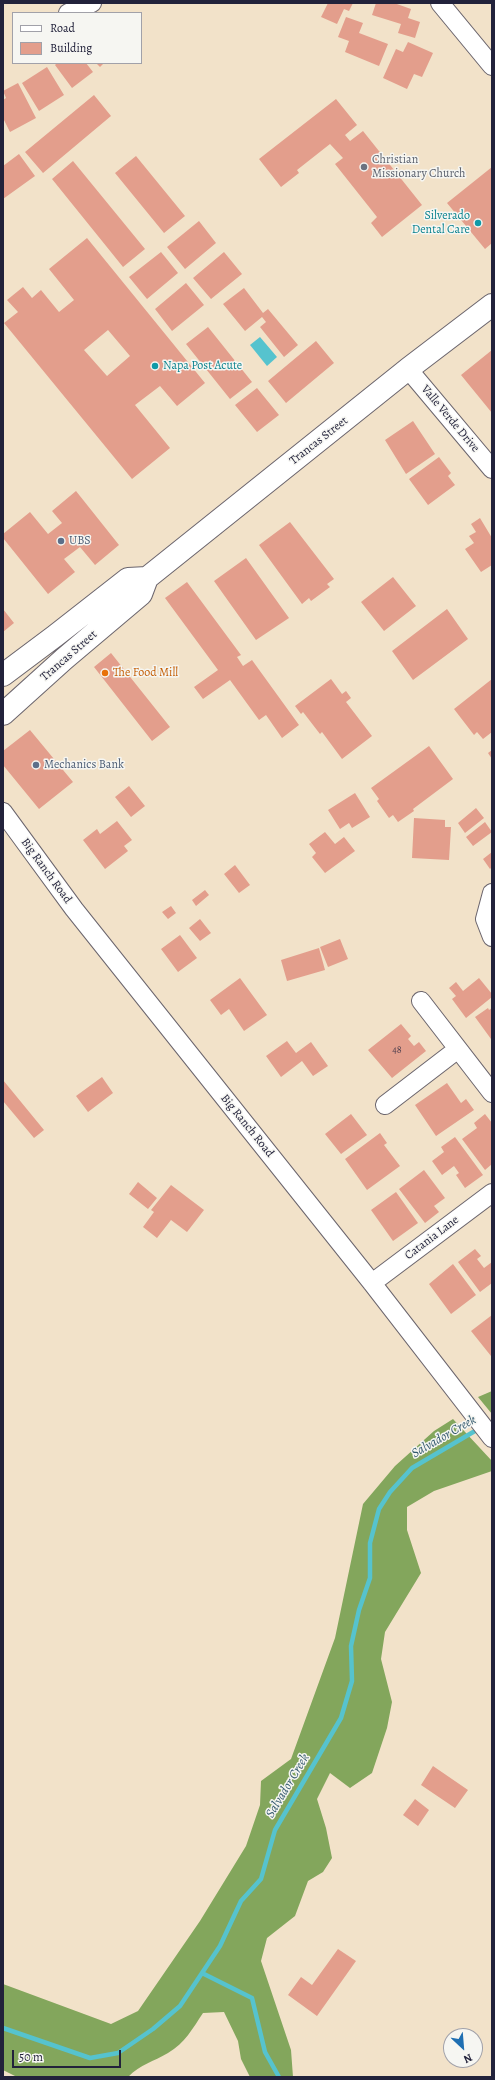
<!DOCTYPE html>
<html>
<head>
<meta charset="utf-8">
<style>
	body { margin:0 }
	#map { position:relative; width:495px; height:2080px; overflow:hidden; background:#f2e2c9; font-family:Alegreya,serif }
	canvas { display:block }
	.frame { position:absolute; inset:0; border:4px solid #22223b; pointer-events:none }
	.legend { position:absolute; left:12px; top:12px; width:130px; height:52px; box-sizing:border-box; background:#f6f6f2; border:1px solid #a1a1a9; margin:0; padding:5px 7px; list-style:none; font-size:12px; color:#22223b }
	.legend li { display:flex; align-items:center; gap:8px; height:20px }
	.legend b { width:20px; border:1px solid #a1a1a9 }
	.north { position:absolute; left:443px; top:2028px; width:40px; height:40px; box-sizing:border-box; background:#f6f6f2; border:1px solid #a1a1a9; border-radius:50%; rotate:154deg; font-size:11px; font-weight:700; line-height:16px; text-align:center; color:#22223b }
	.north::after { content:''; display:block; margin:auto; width:14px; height:18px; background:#1f6fb2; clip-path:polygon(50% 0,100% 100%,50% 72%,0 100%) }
	.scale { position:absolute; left:12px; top:2050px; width:109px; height:18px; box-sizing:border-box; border:2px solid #22223b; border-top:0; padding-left:5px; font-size:12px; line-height:14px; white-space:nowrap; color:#22223b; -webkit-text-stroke:3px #f6f6f2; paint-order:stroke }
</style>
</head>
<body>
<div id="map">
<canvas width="495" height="2080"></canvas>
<div class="frame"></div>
<ul class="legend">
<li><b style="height:5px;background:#fff"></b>Road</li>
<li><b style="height:11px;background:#e39e8c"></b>Building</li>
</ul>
<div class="north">N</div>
<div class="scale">50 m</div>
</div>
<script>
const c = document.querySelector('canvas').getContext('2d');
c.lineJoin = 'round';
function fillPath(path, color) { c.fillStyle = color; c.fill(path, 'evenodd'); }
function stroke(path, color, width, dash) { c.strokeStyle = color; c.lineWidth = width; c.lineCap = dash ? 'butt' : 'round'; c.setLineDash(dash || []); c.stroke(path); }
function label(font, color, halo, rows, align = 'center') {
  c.font = font + ' Alegreya,serif'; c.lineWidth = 3; c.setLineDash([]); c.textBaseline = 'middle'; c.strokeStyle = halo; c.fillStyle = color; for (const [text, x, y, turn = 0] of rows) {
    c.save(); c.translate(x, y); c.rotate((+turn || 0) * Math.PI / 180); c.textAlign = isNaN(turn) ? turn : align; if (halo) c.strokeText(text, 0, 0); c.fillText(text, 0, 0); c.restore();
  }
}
fillPath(new Path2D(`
	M492,1391V1414L478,1397Z
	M453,1419L492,1461V1471L434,1491L407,1507V1530L421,1573L385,1632L381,1659L392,1702L387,1728L372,1773L350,1788L330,1773L317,1799L326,1828L332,1858L323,1872L308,1881L295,1916L267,1938L261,1961L291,2050L293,2077H250L241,2059L238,2041L224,2012L203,2013C193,2028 185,2043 168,2053C153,2062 141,2064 128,2077H17L3,2070V1984L111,2024L138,2011L200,1921L246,1846L260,1805L261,1781L291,1759L335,1638L363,1504L395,1466L434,1431Z`), '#83a65c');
fillPath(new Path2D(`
	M260,337L277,357L267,366L250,345Z`), '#56c3ce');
stroke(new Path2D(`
	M202,1973L252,1998L265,2052L279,2077
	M3,2028L90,2058L118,2053L153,2029L180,2006L220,1946L241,1901L261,1879L275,1830L341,1718L352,1681L351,1646L359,1610L370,1578V1543L379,1509L390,1492L412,1468L480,1428`), '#56c3ce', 4.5);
fillPath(new Path2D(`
	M328,3H353L349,11L344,9L337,24L321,17Z
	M376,3H394L411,9L408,18L420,22L415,38L398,33L401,24L372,15Z
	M346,17L363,23L359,33L388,44L379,66L345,52L349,41L338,37Z
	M408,42L433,53L422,77L414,74L407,89L383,78L396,49L403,52Z
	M57,63H86L93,72L72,88L55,65Z
	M96,63H104L100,67Z
	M47,67L64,95L39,111L22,83Z
	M18,83L36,118L10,132L3,118V100L6,98L3,91Z
	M94,95L111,116L43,173L25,152Z
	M336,99L357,125L345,135L350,141L363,131L422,205L382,237L371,223L377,217L335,164L343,158L330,144L297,170L299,173L281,187L259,159Z
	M19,154L35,176L3,199V166Z
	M136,156L185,216L164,233L115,173Z
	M73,161L145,249L123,267L52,179Z
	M492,167V243L485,249L447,203Z
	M199,221L216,243L185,269L167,247Z
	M87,238L205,383L177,406L160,386L135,405L170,448L132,479L4,323L18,312L7,300L23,287L32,298L41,290L59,312L74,300L49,269ZM108,330L130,356L107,376L84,350Z
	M161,252L178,273L147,299L129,277Z
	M224,252L242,274L211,299L193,278Z
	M186,283L204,305L172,331L155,309Z
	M244,288L263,313L268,309L298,345L284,357L260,327L266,322L262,317L245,331L223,304Z
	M208,327L252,382L230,399L186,344Z
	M316,341L334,363L286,403L268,381Z
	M492,350V413L461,375Z
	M257,388L279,415L257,432L235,405Z
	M413,421L435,454L406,474L385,440Z
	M439,457L451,473L448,476L455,485L428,505L409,479Z
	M76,491L119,545L95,565L80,547L64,559L75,572L48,594L3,538V534L30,512L48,534L62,523L52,511Z
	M480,518L492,538V565L481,572L465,549L474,543L469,536L476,532L471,524Z
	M290,522L334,579L327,584L330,587L311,601L309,598L302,604L259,545Z
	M246,558L289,618L256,640L214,581Z
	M393,577L416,606L384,631L361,602Z
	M187,582L241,655L237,657L243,666L252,660L299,725L282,738L266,715L259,720L230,680L203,699L194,687L218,670L165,598Z
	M3,609L14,623L3,632Z
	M447,609L468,639L413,680L392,651Z
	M111,653L170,727L152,741L94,667Z
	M331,679L342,694L346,691L351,698L346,702L372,736L342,759L322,732L320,734L303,712L301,714L295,706Z
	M492,679V732L483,739L477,732L474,735L454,709Z
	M30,730L73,782L39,809L3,765V751Z
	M429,746L453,779L413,809L414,811L398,822L393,815L389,818L377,801L379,799L371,788Z
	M492,750V759L488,753Z
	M129,786L145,806L131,817L115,797Z
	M355,793L370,817L352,828L349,823L340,829L328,810Z
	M476,808L484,818L465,833L458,823Z
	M414,818L445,820V827H451L449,860L412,858Z
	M117,821L132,840L124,846L128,851L105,869L83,840L97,829L100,834Z
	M485,822L492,832L473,846L466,837Z
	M325,832L335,844L344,837L355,851L325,873L312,857L316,853L309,844Z
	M492,852V867L490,869L483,859Z
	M235,865L250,885L239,893L224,874Z
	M205,890L209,895L196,906L192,900Z
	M171,906L176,913L168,919L162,912Z
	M200,919L211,933L200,941L189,928Z
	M180,935L197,958L178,972L161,949Z
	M340,939L348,959L328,967L320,947Z
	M319,948L325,970L287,981L281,960Z
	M240,978L267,1015L244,1031L229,1009L221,1015L210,1000Z
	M479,978L492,994V997L466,1018L452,999L456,996L449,988L456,982L463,991Z
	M488,1008L489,1010L492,1008L491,1039L475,1017Z
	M401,1024L411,1036L408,1039L414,1046L419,1042L426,1051L392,1078L368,1050Z
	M287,1041L296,1053L311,1042L328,1066L313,1076L302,1061L281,1077L266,1056Z
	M102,1077L113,1093L88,1112L76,1096Z
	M3,1080L44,1130L34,1138L3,1101Z
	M447,1083L461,1103L466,1099L474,1110L436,1136L415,1105Z
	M351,1114L367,1135L341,1154L325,1134Z
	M485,1114L492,1123V1164L485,1170L462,1139L477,1128L474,1123Z
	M380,1133L387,1143L384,1145L400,1166L367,1190L345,1159Z
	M455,1137L483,1175L465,1188L456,1175L459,1173L454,1166L442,1175L432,1161L444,1152L441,1147Z
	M424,1170L445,1198L434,1206L439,1212L425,1223L399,1189Z
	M138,1182L157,1198L148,1209L129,1194Z
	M171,1185L204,1210L187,1232L171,1220L157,1238L143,1227L154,1212L151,1210Z
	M396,1192L418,1223L393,1241L371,1210Z
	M475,1249L481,1256L477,1259L484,1268L492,1262V1283L480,1292L458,1262Z
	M453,1264L476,1295L451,1314L429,1284Z
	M492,1315V1355L491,1356L471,1331Z
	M433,1766L468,1790L455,1808L421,1785Z
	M415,1799L429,1810L418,1826L403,1815Z
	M338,1949L356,1961L317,2016L288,1995L301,1977L312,1985Z`), '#e39e8c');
const minor = new Path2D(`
	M440,3L492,66
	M68,13L92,3
	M408,369L492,469
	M3,812L74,909L372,1283L492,1438
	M492,893L485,919L492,937
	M421,1001L492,1093
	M385,1105L458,1049
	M372,1283L492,1193`);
const major = new Path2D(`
	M3,675L55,636L128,579L147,578
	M3,714L64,659L141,594L147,578L408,369L492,305`);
stroke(minor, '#6b656d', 20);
stroke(major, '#6b656d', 24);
stroke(minor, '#fff', 18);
stroke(major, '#fff', 22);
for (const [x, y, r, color] of [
	[364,167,4,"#6b7280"],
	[478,223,4,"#0f9aa8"],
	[155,366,4,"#0f9aa8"],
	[61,541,4,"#5c6f8a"],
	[105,673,4,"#e8710a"],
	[36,765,4,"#5c6f8a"]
]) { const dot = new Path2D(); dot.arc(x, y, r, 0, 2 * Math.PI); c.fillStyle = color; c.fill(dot); stroke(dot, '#f6f6f2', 1.5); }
label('10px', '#52414f', null, [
	["48",397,1051]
]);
label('12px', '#5b616d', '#f6f6f2', [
	["Christian",372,160],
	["Missionary Church",372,174]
], 'left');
label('12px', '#0d838f', '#f6f6f2', [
	["Silverado",470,216],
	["Dental Care",470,230],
	["Napa Post Acute",163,366,"left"]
], 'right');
label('12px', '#22223b', '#f6f6f2', [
	["Valle Verde Drive",450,419,50],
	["Trancas Street",319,441,-38],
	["Trancas Street",69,656,-41],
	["Big Ranch Road",46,871,54],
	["Big Ranch Road",247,1126,51],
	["Catania Lane",432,1238,-37]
]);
label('12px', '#4e5e75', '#f6f6f2', [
	["UBS",69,541],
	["Mechanics Bank",44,765]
], 'left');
label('12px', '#c56008', '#f6f6f2', [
	["The Food Mill",113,673]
], 'left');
label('italic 13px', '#345a6e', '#f6f6f2', [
	["Salvador Creek",444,1437,-30],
	["Salvador Creek",288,1786,-59]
]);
</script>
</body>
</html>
